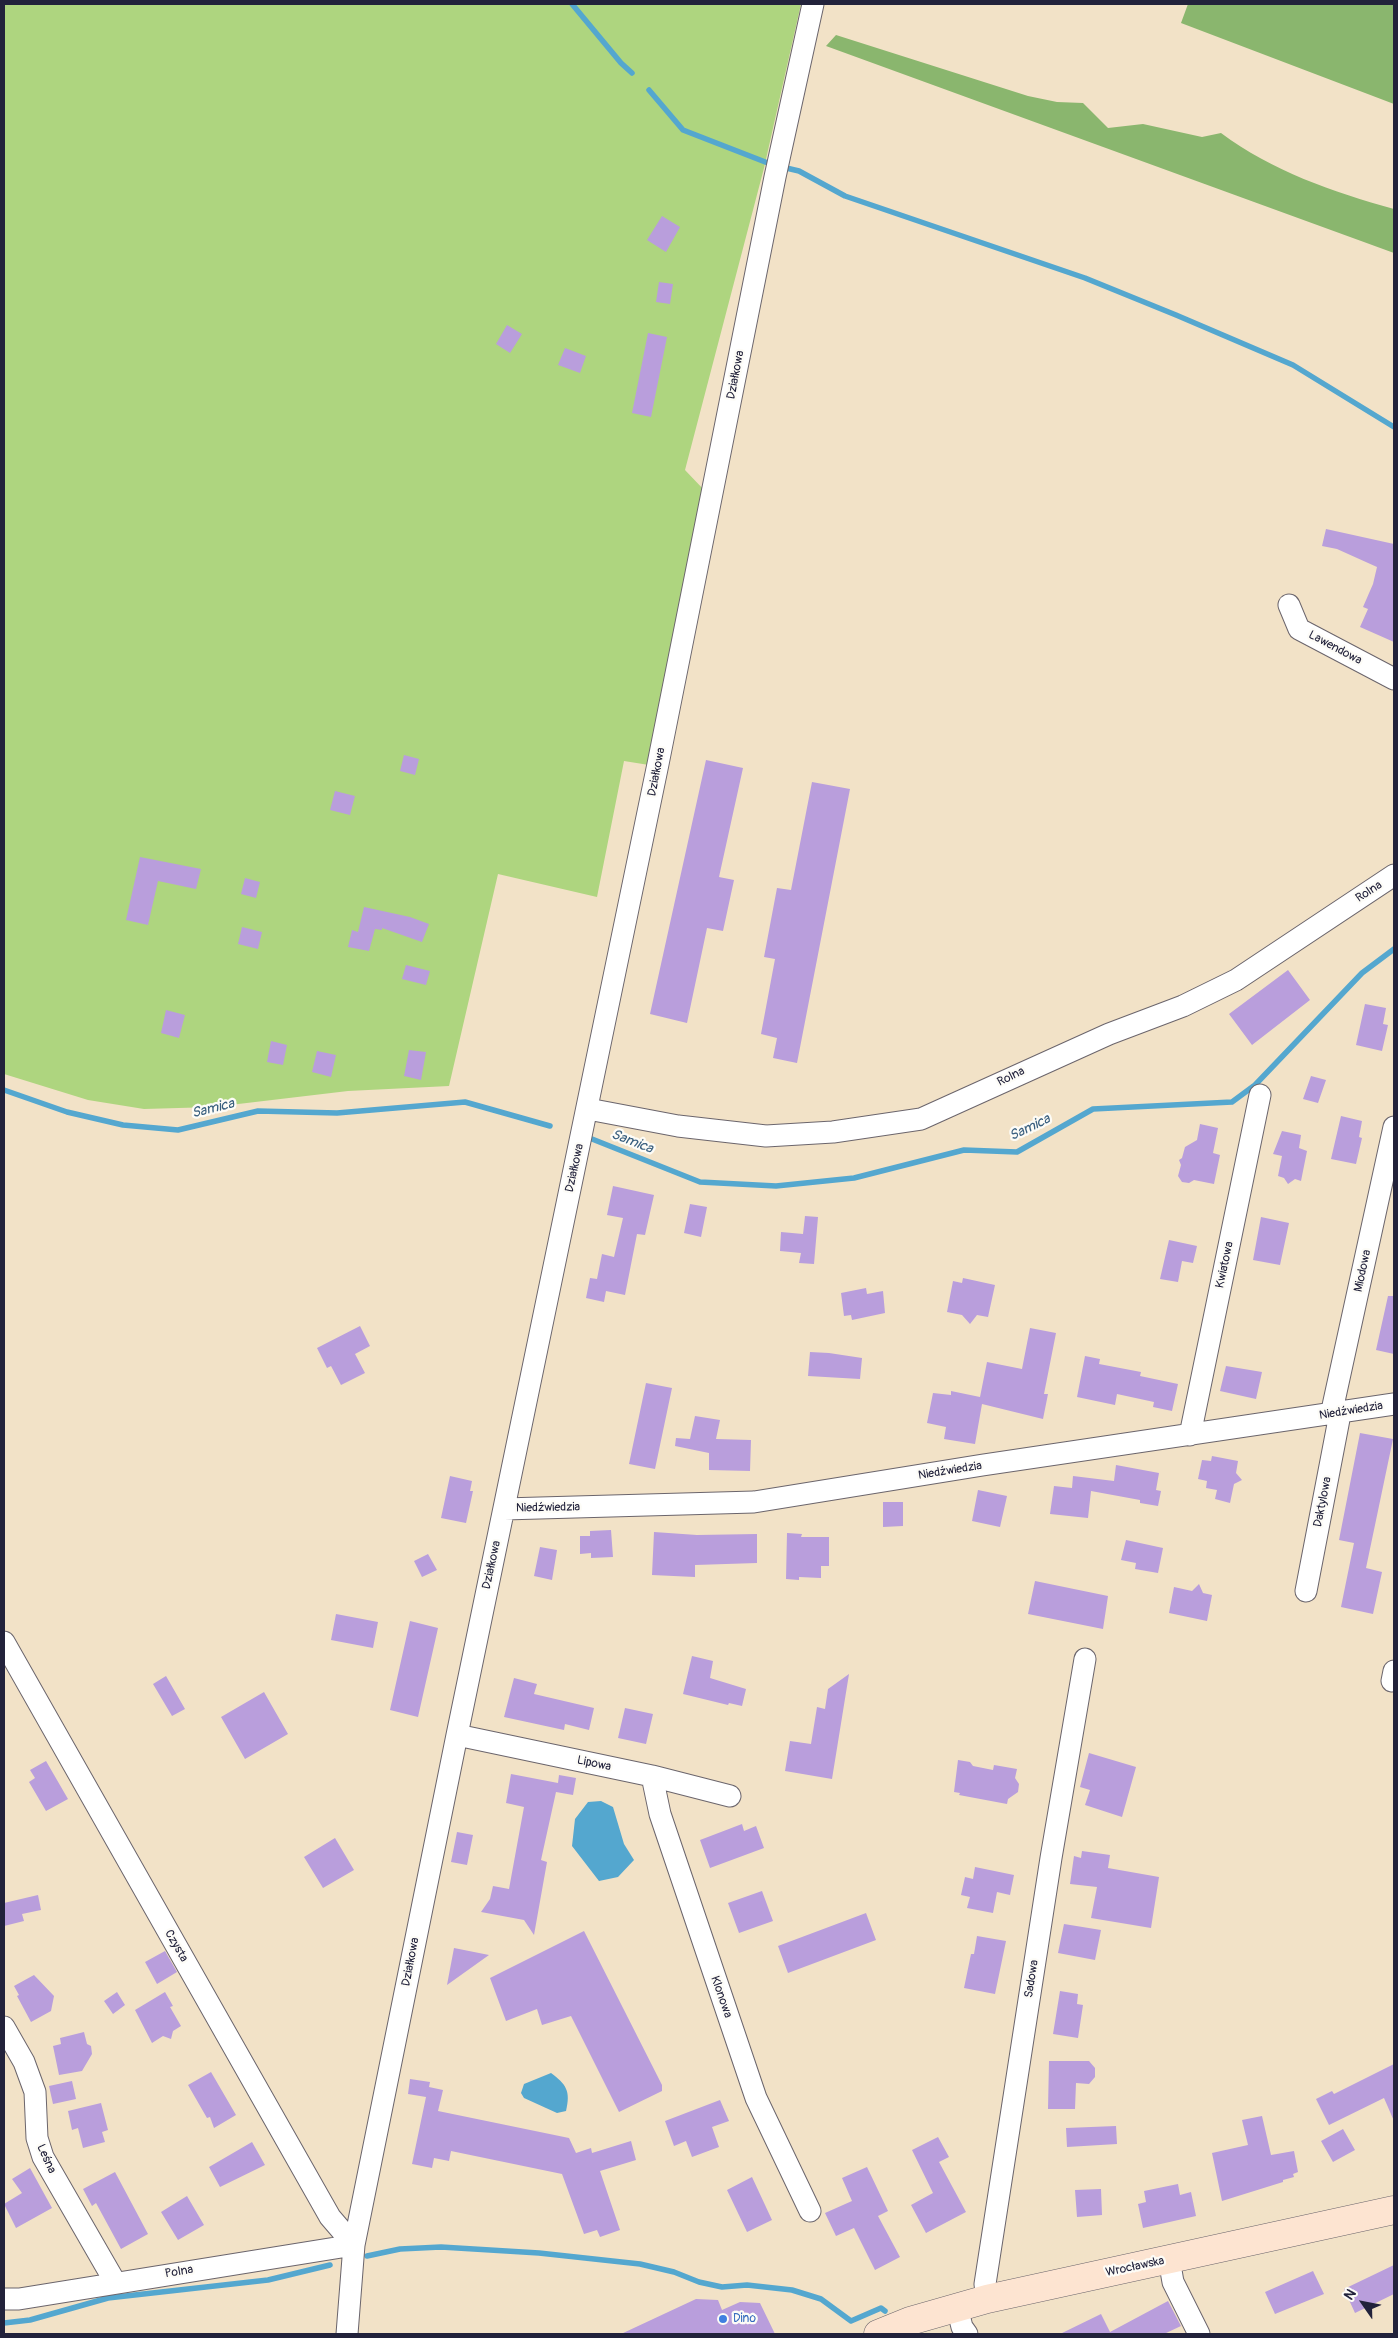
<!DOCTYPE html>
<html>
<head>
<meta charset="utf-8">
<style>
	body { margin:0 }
	#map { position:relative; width:1398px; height:2338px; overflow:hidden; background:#f2e2c7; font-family:Pangolin,sans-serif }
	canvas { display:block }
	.frame { position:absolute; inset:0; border:5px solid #22223b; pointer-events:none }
	.north { position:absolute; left:1338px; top:2278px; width:50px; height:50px; -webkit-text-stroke:4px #fdfcf7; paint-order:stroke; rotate:303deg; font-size:14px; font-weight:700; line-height:20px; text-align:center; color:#22223b }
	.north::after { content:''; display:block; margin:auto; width:18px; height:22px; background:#22223b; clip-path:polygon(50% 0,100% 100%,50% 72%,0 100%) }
</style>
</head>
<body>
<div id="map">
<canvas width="1398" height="2338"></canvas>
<div class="frame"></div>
<div class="north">N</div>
</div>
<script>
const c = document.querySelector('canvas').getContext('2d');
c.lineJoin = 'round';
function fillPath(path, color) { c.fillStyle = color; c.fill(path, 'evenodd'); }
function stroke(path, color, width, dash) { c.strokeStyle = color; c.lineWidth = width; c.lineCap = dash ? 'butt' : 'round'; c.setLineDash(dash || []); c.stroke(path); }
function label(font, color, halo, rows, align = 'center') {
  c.font = font + ' Pangolin,sans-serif'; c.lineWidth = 4.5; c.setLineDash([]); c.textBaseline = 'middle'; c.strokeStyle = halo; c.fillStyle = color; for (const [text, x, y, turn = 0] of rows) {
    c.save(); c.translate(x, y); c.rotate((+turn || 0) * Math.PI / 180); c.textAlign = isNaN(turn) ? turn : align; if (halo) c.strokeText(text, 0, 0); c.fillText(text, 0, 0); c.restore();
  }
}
fillPath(new Path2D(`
	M4,4H801L764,168L685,470L705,491L649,765L624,761L597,897L498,874L449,1086L348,1091L213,1107L144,1109L88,1100L4,1074Z`), '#aed57f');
fillPath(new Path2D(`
	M1188,4H1394V104L1181,23Z
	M836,35L1028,96L1057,102L1083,103L1108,128L1143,124L1202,137L1221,133C1272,171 1333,192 1394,209V253L826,46Z`), '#8ab66e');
fillPath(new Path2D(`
	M601,1801L613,1807L624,1844L634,1860L618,1877L599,1881L572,1846L575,1819L588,1802Z
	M551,2073C566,2084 571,2091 566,2111L557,2113L524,2098L521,2093L524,2084Z`), '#54a7cf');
stroke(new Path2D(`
	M572,4L621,63L632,73
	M649,90L683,130L773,165
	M782,167L799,171L845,196L1085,278L1176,315L1293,365L1394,427
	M4,1090L67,1112L123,1125L178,1130L258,1111L337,1113L465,1102L550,1126
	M592,1139L700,1182L776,1186L854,1178L964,1150L1017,1152L1093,1109L1232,1102L1255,1085L1362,973L1394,949
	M367,2256L400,2249L441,2247L539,2253L640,2264L674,2272L699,2282L722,2287L747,2285L792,2290L821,2299L851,2321L881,2308L885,2311
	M4,2323L30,2320L108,2298L268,2280L330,2265`), '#54a7cf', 5.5);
fillPath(new Path2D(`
	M662,216L680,227L666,252L647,240Z
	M659,282L673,284L670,304L656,302Z
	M507,325L522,334L510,353L496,344Z
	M648,333L667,337L651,417L632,413Z
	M565,348L586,356L580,373L558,365Z
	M1326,529L1394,544V642L1360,627L1368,609L1363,607L1373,584L1377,567L1337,549L1322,546Z
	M404,755L419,759L415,775L400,771Z
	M706,760L743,768L719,877L734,880L723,931L707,928L687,1023L650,1014Z
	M812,782L850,789L797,1063L773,1058L777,1038L761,1034L775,959L764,957L777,888L791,890Z
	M335,791L355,796L350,815L330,810Z
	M140,857L201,869L196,889L158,881L148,925L126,920Z
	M245,878L260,882L256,898L241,894Z
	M364,907L410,917L429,924L422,942L382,928V930L375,929L369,951L348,947L352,930L358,932Z
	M242,927L262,932L258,949L238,944Z
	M406,965L430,971L426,985L402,979Z
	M1288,970L1310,1000L1252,1045L1229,1014Z
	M1365,1004L1386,1008L1383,1024L1388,1025L1382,1051L1356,1045Z
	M166,1010L185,1015L179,1038L161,1033Z
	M271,1041L287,1045L283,1065L267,1062Z
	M409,1050L426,1052L421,1080L404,1076Z
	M317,1051L336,1055L331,1077L312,1072Z
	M1311,1076L1326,1080L1318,1103L1303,1099Z
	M1341,1116L1362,1121L1359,1137L1362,1138L1356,1164L1331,1159Z
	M1200,1124L1218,1128L1213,1153L1220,1155L1214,1184L1194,1180L1189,1183L1182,1182L1178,1176L1181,1165L1179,1160L1182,1158L1185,1147L1197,1140Z
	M1282,1131L1301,1135L1299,1148L1307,1151L1301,1181L1295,1179L1288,1184L1284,1178L1278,1176L1282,1156L1273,1154Z
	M613,1186L654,1195L645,1235L637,1234L625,1295L606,1291L604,1302L586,1298L590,1278L597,1279L602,1254L614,1257L623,1218L607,1215Z
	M690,1204L707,1207L701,1237L684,1233Z
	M805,1216L818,1217L814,1264L799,1263L801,1253L780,1251L781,1232L803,1234Z
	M1261,1217L1289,1223L1280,1265L1253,1260Z
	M1169,1240L1197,1246L1193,1263L1182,1261L1178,1282L1160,1279Z
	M963,1278L995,1285L988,1317L977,1315L970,1324L962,1315L947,1312L953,1281L962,1283Z
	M866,1288L867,1294L883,1291L885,1313L852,1320L851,1315L844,1316L841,1293Z
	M1388,1296H1394V1354L1376,1350Z
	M360,1326L370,1346L355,1354L365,1373L341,1385L331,1366L327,1368L317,1348Z
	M1030,1328L1056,1333L1044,1394H1048L1043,1419L982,1404L975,1444L944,1439L946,1427L927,1423L933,1393L951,1395V1391L980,1397L987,1362L1022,1369Z
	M810,1352L829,1353L862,1358L860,1379L808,1376Z
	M1085,1356L1100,1359L1099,1364L1141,1372L1140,1376L1178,1384L1172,1411L1153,1407L1154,1402L1117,1394L1115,1405L1077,1397Z
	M1226,1366L1262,1372L1256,1399L1220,1391Z
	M646,1383L672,1388L655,1469L629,1464Z
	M695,1416L720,1420L716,1439L751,1440L750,1471L709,1470V1453L675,1446L676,1438L690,1439Z
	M1360,1433L1393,1439L1366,1568L1382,1572L1373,1614L1341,1607L1354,1543L1339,1540Z
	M1212,1456L1238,1461L1236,1473L1242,1480L1234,1484L1230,1503L1215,1499L1217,1490L1206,1488L1207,1481L1198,1479L1202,1460L1211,1461Z
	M1116,1465L1159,1473L1156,1490L1161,1491L1158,1506L1140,1503V1500L1091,1491L1088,1518L1050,1514L1054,1486L1072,1488L1073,1476L1114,1481Z
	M450,1476L472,1481L470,1491H473L466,1523L441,1518Z
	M978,1490L1007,1496L1000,1527L972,1521Z
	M883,1502H903V1526L883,1527Z
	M611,1530L613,1557L591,1558V1553L580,1554V1536H590V1531Z
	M654,1532L697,1535L757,1534V1563L695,1565V1577L652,1575Z
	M787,1533L802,1534L801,1537H829V1566H821V1578L799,1577V1580L786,1579Z
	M1126,1540L1163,1548L1158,1573L1135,1569L1136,1563L1121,1560Z
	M540,1547L557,1550L552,1580L534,1576Z
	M428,1554L437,1570L422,1577L414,1561Z
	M1035,1581L1108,1596L1103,1629L1028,1614Z
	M1199,1584L1203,1593L1212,1595L1207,1621L1169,1613L1174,1587L1192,1591Z
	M336,1614L378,1622L373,1648L331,1640Z
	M410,1621L438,1628L418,1717L390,1710Z
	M692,1656L713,1661L710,1678L746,1689L742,1706L729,1703L728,1705L683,1694Z
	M849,1674L832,1779L785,1771L790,1741L811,1744L817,1707L825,1709L828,1689Z
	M166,1676L185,1709L172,1716L153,1684Z
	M514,1678L537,1684L534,1694L594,1708L589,1730L565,1724L564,1730L504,1717Z
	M264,1692L288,1734L245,1759L221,1717Z
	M625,1708L653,1714L646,1744L618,1738Z
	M1089,1753L1136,1767L1122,1817L1085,1805L1090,1790L1080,1787Z
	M958,1760L970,1762L973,1766L993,1770L994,1765L1017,1769L1015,1778L1019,1784L1018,1792L1008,1799L1007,1804L959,1795L960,1793L954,1792Z
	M46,1761L68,1799L46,1811L29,1782L35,1778L30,1770Z
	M511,1774L558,1783L559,1775L576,1778L573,1795L556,1792L541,1860L547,1862L534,1935L524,1920L481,1912L490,1899L493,1886L509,1889L524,1807L506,1803Z
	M742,1824L744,1831L756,1826L764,1848L710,1868L700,1840Z
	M457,1832L473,1835L467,1865L451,1862Z
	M335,1838L354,1870L323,1888L304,1857Z
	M1082,1851L1110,1855L1108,1868L1159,1877L1151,1928L1091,1918L1097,1887L1070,1884L1074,1856L1081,1858Z
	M975,1867L1014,1875L1010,1895L997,1892L993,1913L967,1908L970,1897L961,1895L965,1877L973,1879Z
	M762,1891L773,1921L739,1933L728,1903Z
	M38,1895L41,1910L22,1914L24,1921L4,1926V1903Z
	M866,1913L876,1940L788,1973L778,1946Z
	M1064,1924L1101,1930L1095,1960L1058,1953Z
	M584,1931L662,2085V2091L619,2112L571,2016L542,2025L537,2009L506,2021L490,1978Z
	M977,1936L1006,1941L995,1994L964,1988L971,1954H974Z
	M454,1948L489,1955L447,1985Z
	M165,1951L177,1972L157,1984L145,1962Z
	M34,1975L54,1996L51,2011L31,2022L17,1996L19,1995L14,1986Z
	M1060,1991L1078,1994L1077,2004L1083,2005L1078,2038L1053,2034Z
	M117,1992L125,2005L113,2014L104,2001Z
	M165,1992L173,2006L170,2007L181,2026L173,2031L171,2039L163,2036L152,2043L135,2010Z
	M84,2032L87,2044L91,2046L92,2054L82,2071L59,2075L53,2046L61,2044L60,2038Z
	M1049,2061H1089L1095,2068V2077L1089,2084L1076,2083L1075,2109H1048Z
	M1394,2064V2121L1384,2098L1329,2125L1316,2099L1332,2091L1334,2094Z
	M211,2072L236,2115L214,2128L210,2117L207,2118L188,2085Z
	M410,2079L430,2082L429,2087L443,2090L438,2111L569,2138L576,2153L591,2148L592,2153L631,2141L636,2160L600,2171L620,2230L600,2237L597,2230L584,2234L562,2174L451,2151L449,2161L434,2158L432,2168L412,2164L426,2097L408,2094Z
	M72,2081L76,2099L53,2104L49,2086Z
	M720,2100L729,2121L712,2127L719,2147L692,2157L686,2141L674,2146L665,2121Z
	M101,2103L108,2130L102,2132L105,2142L83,2148L78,2128L72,2130L68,2111Z
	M1262,2116L1271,2155L1294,2151L1298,2172L1293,2174L1294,2177L1283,2180V2182L1222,2201L1212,2153L1248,2145L1242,2120Z
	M1116,2126L1117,2144L1067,2147L1066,2128Z
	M1343,2129L1355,2150L1333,2162L1321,2141Z
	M938,2137L949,2157L939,2162L966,2212L926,2233L911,2205L933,2193L912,2150Z
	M252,2142L265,2165L220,2187L209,2167Z
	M867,2167L888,2211L878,2216L900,2257L875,2270L854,2228L836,2236L825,2213L852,2201L842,2178Z
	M30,2168L52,2208L16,2228L4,2204L22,2193L12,2179Z
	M115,2172L148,2234L121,2249L96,2203L92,2206L83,2189Z
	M752,2177L772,2220L747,2232L727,2190Z
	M1178,2184L1180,2195L1191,2192L1196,2216L1143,2228L1138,2204L1146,2202L1144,2191Z
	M1101,2189L1102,2215L1077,2217L1075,2190Z
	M187,2196L204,2225L178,2240L161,2212Z
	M1394,2265V2294L1355,2313L1344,2289Z
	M1313,2271L1324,2294L1275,2314L1265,2292Z
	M696,2299L718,2300L722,2310L740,2302L760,2303L775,2334H621Z
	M1168,2301L1181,2326L1164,2334H1060L1101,2314L1110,2332Z`), '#b99edc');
const street = new Path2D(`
	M1289,605L1299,629L1394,679
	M588,1109L678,1126L766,1136L833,1132L921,1119L1109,1034L1183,1006L1236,980L1394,875
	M1331,1415L1394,1127
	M1190,1435L1260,1095
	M504,1509L754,1502L983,1465L1394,1404
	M1306,1591L1340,1414
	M4,1642L330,2217L354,2245
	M1392,1681L1394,1671
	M457,1735L652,1776L730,1796
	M652,1776L660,1814L756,2098L810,2211
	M4,2027L24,2062L35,2092L37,2138L43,2157L115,2282
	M1169,2259L1173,2282L1199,2334
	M4,2299H19L354,2245
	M987,2299L985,2284L1051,1858L1085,1659
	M957,2307L962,2327L967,2334
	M347,2334L354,2245L457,1735L658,764L775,177L813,4`);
const secondary = new Path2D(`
	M878,2334L910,2321L987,2299L1394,2210`);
stroke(street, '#6b656c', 23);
stroke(secondary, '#6b656c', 29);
stroke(street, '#fff', 21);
stroke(secondary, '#fde4d1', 28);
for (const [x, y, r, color] of [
	[723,2319,5,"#3f7fe0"]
]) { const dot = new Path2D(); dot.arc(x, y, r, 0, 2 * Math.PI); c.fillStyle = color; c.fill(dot); stroke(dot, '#fdfcf7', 2); }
label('12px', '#22223b', '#fdfcf7', [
	["Działkowa",736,375,-79],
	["Lawendowa",1335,648,28],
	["Działkowa",657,772,-79],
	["Rolna",1369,892,-33],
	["Rolna",1011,1077,-26],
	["Działkowa",575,1168,-78],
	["Kwiatowa",1225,1265,-78],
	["Miodowa",1363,1271,-78],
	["Niedźwiedzia",1351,1411,-9],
	["Niedźwiedzia",950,1471,-9],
	["Daktylowa",1323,1502,-79],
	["Niedźwiedzia",548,1508,-1],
	["Działkowa",492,1565,-78],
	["Lipowa",594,1764,12],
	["Czysta",176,1946,60],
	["Działkowa",411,1962,-79],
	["Sadowa",1032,1979,-81],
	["Klonowa",721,1997,71],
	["Leśna",46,2159,66],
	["Wrocławska",1135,2267,-12],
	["Polna",179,2272,-9]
]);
label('12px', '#366cbe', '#fdfcf7', [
	["Dino",733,2319]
], 'left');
label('italic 14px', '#385e7e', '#fdfcf7', [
	["Samica",213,1109,-14],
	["Samica",1030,1128,-26],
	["Samica",632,1142,21]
]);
</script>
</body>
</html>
